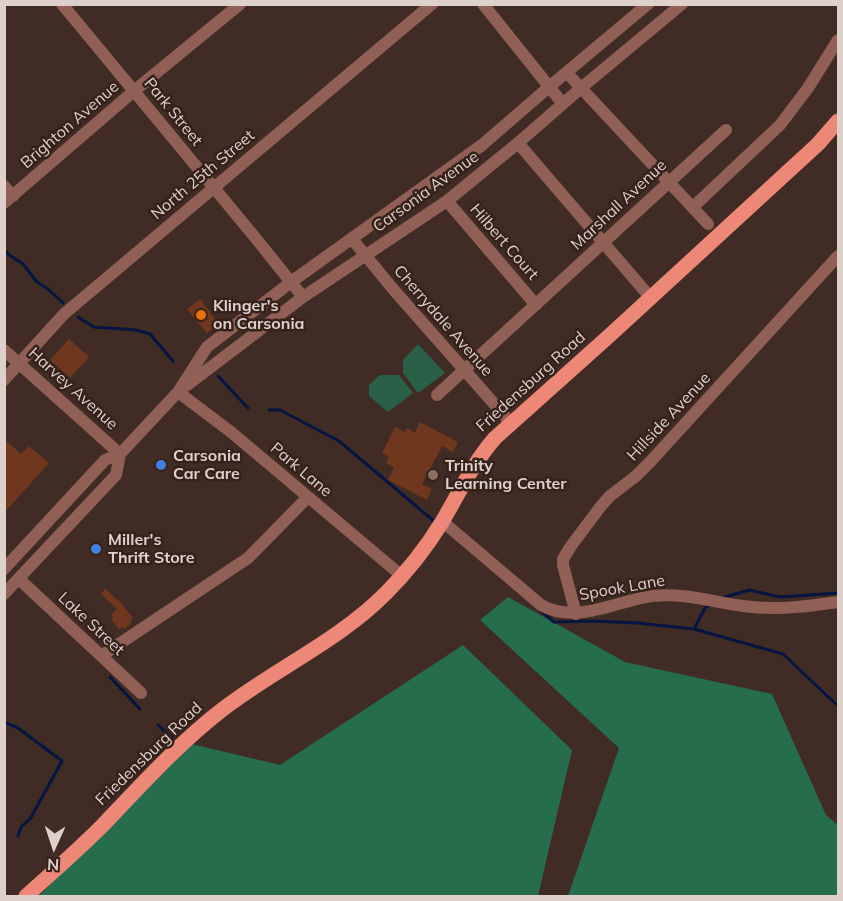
<!DOCTYPE html>
<html>
<head>
<meta charset="utf-8">
<style>
	body { margin:0 }
	#map { position:relative; width:843px; height:901px; overflow:hidden; background:#402c24; font-family:Mulish,sans-serif }
	canvas { display:block }
	.frame { position:absolute; inset:0; border:6px solid #ded1cc; pointer-events:none }
	.north { position:absolute; left:24px; top:817px; width:60px; height:60px; -webkit-text-stroke:4px #36221b; paint-order:stroke; rotate:183deg; font-size:16px; font-weight:700; line-height:24px; text-align:center; color:#ded1cc }
	.north::after { content:''; display:block; margin:auto; width:21px; height:27px; background:#ded1cc; clip-path:polygon(50% 0,100% 100%,50% 72%,0 100%) }
</style>
</head>
<body>
<div id="map">
<canvas width="843" height="901"></canvas>
<div class="frame"></div>
<div class="north">N</div>
</div>
<script>
const c = document.querySelector('canvas').getContext('2d');
c.lineJoin = 'round';
function fillPath(path, color) { c.fillStyle = color; c.fill(path, 'evenodd'); }
function stroke(path, color, width, dash) { c.strokeStyle = color; c.lineWidth = width; c.lineCap = dash ? 'butt' : 'round'; c.setLineDash(dash || []); c.stroke(path); }
function label(font, color, halo, rows, align = 'center') {
  c.font = font + ' Mulish,sans-serif'; c.lineWidth = 5; c.setLineDash([]); c.textBaseline = 'middle'; c.strokeStyle = halo; c.fillStyle = color; for (const [text, x, y, turn = 0] of rows) {
    c.save(); c.translate(x, y); c.rotate((+turn || 0) * Math.PI / 180); c.textAlign = isNaN(turn) ? turn : align; if (halo) c.strokeText(text, 0, 0); c.fillText(text, 0, 0); c.restore();
  }
}
fillPath(new Path2D(`
	M418,344L445,373L418,393L403,373V360Z
	M380,375H399L413,393L388,412L369,396V385Z`), '#296047');
fillPath(new Path2D(`
	M508,597L625,662L772,694L826,815L838,825V896H568L619,748L480,620Z
	M463,645L572,750L538,896H39L192,744L280,765Z`), '#256d4d');
stroke(new Path2D(`
	M4,249L8,254L23,264L37,282L48,289L63,303
	M78,317L94,327L136,330L150,334L173,361
	M218,376L248,408
	M269,410H280L339,441L435,522
	M722,598L749,590L780,597L838,593
	M539,609L554,622L592,621L637,623L694,629L705,608L711,604
	M694,629L783,654L838,706
	M110,677L140,709
	M4,722L18,728L62,761L30,819L21,827L18,836
	M158,725L172,738`), '#051542', 3);
fillPath(new Path2D(`
	M200,299L218,323V325L207,333L187,309Z
	M69,339L89,357L70,378L50,360Z
	M420,422L458,442L453,452L442,446L422,484L432,489L427,500L388,480L394,468L386,463L389,457L382,453L395,427L405,432L407,428L415,433Z
	M4,439L21,454L29,446L49,463L4,513Z
	M105,589L120,602L133,618L130,621L132,623L124,629L122,627L119,629L111,619L113,617L111,614L117,609L101,594Z`), '#70371f');
stroke(new Path2D(`
	M62,4L253,235L303,297
	M483,4L563,104
	M567,73L708,224
	M518,143L650,297
	M4,186L13,196
	M447,201L536,305
	M4,203L134,91L240,4
	M693,207L780,125L808,88L838,40
	M352,239L393,289L511,423
	M4,350L120,454
	M4,380L64,314L432,4
	M186,386L303,297L447,201L518,143L581,88L682,4
	M178,392L231,432L402,576
	M437,395L726,130
	M442,521L541,605C576,625 616,601 652,596C687,592 718,604 752,607C781,610 810,606 838,602
	M4,569L105,460L120,454L178,392L207,347L291,282L482,145L549,87L648,4
	M19,579L141,693
	M4,594L116,475L120,454
	M576,614L563,565V559L571,546L601,506L610,496L636,476L651,461L838,256
	M101,656L248,558L308,497`), '#905f56', 12);
stroke(new Path2D(`
	M26,896C52,873 78,850 103,825C141,785 179,743 223,709C275,669 341,639 386,593C408,571 426,548 442,522C459,493 473,463 495,438L609,336L818,144L838,121`), '#ed8878', 15);
for (const [x, y, r, color] of [
	[201,315,6,"#e8710a"],
	[161,465,6,"#3f7fe0"],
	[433,475,6,"#8d6e63"],
	[96,549,6,"#3f7fe0"]
]) { const dot = new Path2D(); dot.arc(x, y, r, 0, 2 * Math.PI); c.fillStyle = color; c.fill(dot); stroke(dot, '#36221b', 2); }
label('16px', '#ded1cc', '#36221b', [
	["Park Street",173,112,51],
	["Brighton Avenue",70,125,-41],
	["North 25th Street",203,175,-40],
	["Carsonia Avenue",426,192,-36],
	["Marshall Avenue",619,205,-43],
	["Hilbert Court",504,242,49],
	["Cherrydale Avenue",443,321,49],
	["Friedensburg Road",531,382,-42],
	["Harvey Avenue",73,389,42],
	["Hillside Avenue",669,417,-47],
	["Park Lane",301,470,40],
	["Spook Lane",622,588,-10],
	["Lake Street",91,624,43],
	["Friedensburg Road",149,754,-44]
]);
label('bold 16px', '#ded1cc', '#36221b', [
	["Klinger's",213,306],
	["on Carsonia",213,324],
	["Carsonia",173,456],
	["Car Care",173,474],
	["Trinity",445,466],
	["Learning Center",445,484],
	["Miller's",108,540],
	["Thrift Store",108,558]
], 'left');
</script>
</body>
</html>
